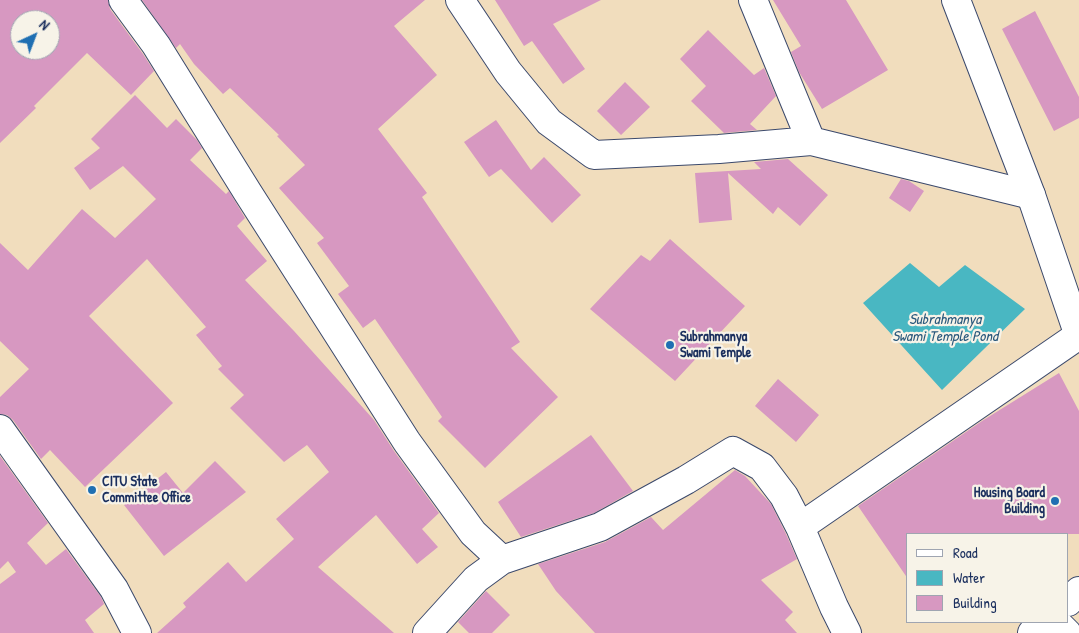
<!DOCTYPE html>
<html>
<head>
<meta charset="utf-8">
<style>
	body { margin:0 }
	#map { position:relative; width:1079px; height:633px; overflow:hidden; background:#f1ddbd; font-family:"Patrick Hand",sans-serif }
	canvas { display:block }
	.legend { position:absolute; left:906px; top:533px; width:162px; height:90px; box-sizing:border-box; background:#f7f3e8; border:1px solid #9fa5b1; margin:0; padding:6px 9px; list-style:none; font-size:15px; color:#1b2f5e }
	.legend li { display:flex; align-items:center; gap:10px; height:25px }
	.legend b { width:25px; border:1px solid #9fa5b1 }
	.north { position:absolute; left:10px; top:10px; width:50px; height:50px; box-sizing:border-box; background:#f7f3e8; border:1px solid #9fa5b1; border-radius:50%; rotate:43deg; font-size:14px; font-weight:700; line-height:20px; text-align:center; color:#1b2f5e }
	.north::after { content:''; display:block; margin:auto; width:18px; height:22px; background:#1f6fb2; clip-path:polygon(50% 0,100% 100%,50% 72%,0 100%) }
</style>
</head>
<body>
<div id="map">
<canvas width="1079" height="633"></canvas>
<ul class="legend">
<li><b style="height:6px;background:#fff"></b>Road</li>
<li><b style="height:14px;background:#49b7c2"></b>Water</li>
<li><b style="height:14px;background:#d798c1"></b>Building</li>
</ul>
<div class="north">N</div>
</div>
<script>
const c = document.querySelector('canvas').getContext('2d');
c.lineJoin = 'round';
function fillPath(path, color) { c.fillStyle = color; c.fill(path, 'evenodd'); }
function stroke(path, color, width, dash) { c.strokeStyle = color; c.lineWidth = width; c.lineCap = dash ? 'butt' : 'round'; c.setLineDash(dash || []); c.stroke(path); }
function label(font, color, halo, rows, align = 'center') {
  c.font = font + ' "Patrick Hand",sans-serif'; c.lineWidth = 4.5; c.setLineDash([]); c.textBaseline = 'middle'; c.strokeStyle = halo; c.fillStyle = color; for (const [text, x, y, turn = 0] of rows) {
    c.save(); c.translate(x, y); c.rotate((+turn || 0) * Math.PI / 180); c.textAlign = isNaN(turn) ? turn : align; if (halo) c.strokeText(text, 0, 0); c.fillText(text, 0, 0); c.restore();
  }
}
fillPath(new Path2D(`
	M910,263L939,287L965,265L1025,309L942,390L863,303Z`), '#49b7c2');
fillPath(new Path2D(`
	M0,0H108L110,9L143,54L154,71L131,95L87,53L34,106L36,108L0,143ZM20,20H50V50H20Z
	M142,0H425L394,26L437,75L378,129L427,193L422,197L520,342L511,348L558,397L485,468L438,421L442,417L375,319L363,328L338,294L349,286L317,243L324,238L279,188L305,165L277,136L279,135L230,88L223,94L194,64L180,44L176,48Z
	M495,0H601L553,24L585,69L563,84L532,41L524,46Z
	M773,0H846L888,70L822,109L799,72L791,52L801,46Z
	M1035,11L1079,97V118L1054,131L1002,29Z
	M708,30L754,75L764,68L776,96L750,124L757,130L724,133L691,101L706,86L680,59Z
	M625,82L650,107L621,135L597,111Z
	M135,95L167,128L176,119L197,140L202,148L190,160L226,194L229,191L245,218L237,226L267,261L245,280L294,331L374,420L394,451L439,513L422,529L438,547L417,564L376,515L318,567L394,633H157L186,607L183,603L228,562L246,582L294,539L276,519L329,472L307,445L284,462L230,408L244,395L218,369L222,366L196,335L206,327L147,259L89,316L173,403L85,487L50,450L41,459L13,420L7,415L0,414V397L29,369L0,341V243L28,270L82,209L115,238L156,199L123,166L90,190L74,168L100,148L91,139Z
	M496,120L531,170L544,157L581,195L552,223L501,169L489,177L464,142Z
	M788,159L828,195L800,226L778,207L773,214L728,173L732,220L699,223L695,173L761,169L754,162Z
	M901,179L909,181L924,191L910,212L889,198Z
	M670,239L745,306L675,381L590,309L641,255L650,261Z
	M1059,373L1079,411V534H908V579L858,506L982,421Z
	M778,379L819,415L796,442L755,406Z
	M591,435L633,491L594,513L521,537L498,502Z
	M0,456L48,523L27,543L46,565L66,549L101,597L104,604L85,620L94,633H0V584L16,572L8,561L0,569Z
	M215,461L246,492L164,556L124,505L166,472L183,493Z
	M735,470L745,476L771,504L786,534L797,559L761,580L793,612L785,620L797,633H595L556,591L538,564L605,542L651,517L663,530Z
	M486,591L510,615L492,633H469L458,622Z`), '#d798c1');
const street = new Path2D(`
	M123,0L156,45L248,193L407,442L473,533L502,560L600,527L686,480L733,451L762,467L784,496L800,527L834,607L847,633
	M460,0L508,72L549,122L594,155L719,149L811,141L1031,195
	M753,0L811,141
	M0,429L114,589L137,633
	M800,527L1079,335
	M427,633L476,579L502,560`);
const secondary = new Path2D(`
	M956,0L1031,195L1079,336
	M1068,602L1079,591
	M1056,622L1067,633
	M1032,633L1047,622`);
stroke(street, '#3b496c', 30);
stroke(secondary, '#3b496c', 30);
stroke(street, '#fff', 28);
stroke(secondary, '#fff', 28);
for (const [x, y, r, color] of [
	[670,345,5,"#1f6fb2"],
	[92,490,5,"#1f6fb2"],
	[1055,501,5,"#1f6fb2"]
]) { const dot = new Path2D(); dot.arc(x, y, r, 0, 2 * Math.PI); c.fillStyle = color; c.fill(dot); stroke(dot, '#f7f3e8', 2); }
label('bold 14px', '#1b2f5e', '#f7f3e8', [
	["Subrahmanya",680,337],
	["Swami Temple",680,353],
	["CITU State",102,482],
	["Committee Office",102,498],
	["Housing Board",1045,493,"right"],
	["Building",1045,509,"right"]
], 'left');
label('italic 15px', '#29587c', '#f7f3e8', [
	["Subrahmanya",945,320],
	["Swami Temple Pond",945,337]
]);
</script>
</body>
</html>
